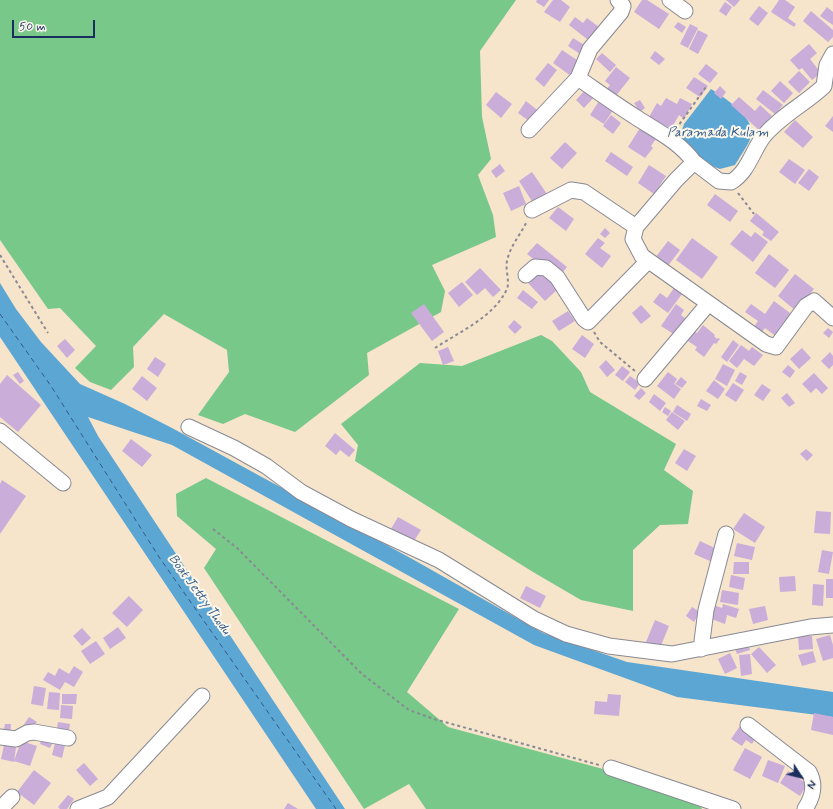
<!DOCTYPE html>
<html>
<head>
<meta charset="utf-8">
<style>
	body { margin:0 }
	#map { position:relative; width:833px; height:809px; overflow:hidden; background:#f6e4cb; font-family:Mynerve,sans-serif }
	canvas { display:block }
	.north { position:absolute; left:781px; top:757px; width:40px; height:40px; -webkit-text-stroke:3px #fbf7ec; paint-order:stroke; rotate:126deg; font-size:11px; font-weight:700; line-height:16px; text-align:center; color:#1b2f5e }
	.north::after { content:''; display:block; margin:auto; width:14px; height:18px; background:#1b2f5e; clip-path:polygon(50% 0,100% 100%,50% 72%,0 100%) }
	.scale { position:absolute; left:12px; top:20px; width:83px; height:18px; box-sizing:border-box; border:2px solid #1b2f5e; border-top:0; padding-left:5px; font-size:12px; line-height:14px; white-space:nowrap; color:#1b2f5e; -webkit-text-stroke:3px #fbf7ec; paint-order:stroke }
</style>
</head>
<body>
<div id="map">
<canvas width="833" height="809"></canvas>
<div class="north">N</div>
<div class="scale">50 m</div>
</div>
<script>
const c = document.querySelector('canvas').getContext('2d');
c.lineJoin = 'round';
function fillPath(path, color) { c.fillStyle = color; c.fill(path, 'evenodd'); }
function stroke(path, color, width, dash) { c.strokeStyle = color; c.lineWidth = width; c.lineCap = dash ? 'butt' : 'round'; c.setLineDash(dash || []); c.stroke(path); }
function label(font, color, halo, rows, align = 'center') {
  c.font = font + ' Mynerve,sans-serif'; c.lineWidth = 4; c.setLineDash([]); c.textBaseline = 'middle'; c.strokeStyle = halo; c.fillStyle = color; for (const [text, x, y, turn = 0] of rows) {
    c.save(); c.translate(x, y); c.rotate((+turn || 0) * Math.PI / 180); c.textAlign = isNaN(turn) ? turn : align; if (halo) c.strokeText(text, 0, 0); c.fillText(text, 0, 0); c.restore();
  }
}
fillPath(new Path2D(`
	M0,0H516L480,51L482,117L491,159L478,175L493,215L496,237L432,265L445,291L441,312L367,353L369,375L295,432L245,414L223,424L198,415L229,372L227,350L164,314L133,347L134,367L111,390L90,382L75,368L96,346L60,308L48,309L0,240Z
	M541,335L552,341L581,372L590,392L676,444L664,470L693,491L688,524L660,525L633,550V611L581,600L533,572L355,461L358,445L341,424L420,363L462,366Z
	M206,478L459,609L407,692L448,727L603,769L701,807L702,809H426L409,784L364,809L204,568L216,549L177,516L176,494Z`), '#78c889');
fillPath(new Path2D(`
	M711,89C725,98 753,116 752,134C751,141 739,158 735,165L720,169L704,163L680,136L684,124Z
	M0,283L16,309L41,342L80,384L125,404L172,428L414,560L543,633L627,662L833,692V717L677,697L534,645L172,445L88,417L98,436L345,809H316L0,337Z`), '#5ca6d3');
stroke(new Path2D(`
	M0,314L51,386L159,557L336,809`), '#325987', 1, [5, 4]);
fillPath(new Path2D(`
	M537,0H549L544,7L536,2Z
	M553,0H561L570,7L560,22L544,12Z
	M642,0H647L669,14L659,29L634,12Z
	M726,0H740L734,7Z
	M779,0H785L795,7L788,18L796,24L794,27L771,12Z
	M725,2L732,7L726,16L719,11Z
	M759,6L768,13L758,26L749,19Z
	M827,7L833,12V25L820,16Z
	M811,11L833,30V37L828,42L803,21Z
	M575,17L583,23L587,18L603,30L592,43L569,25Z
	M678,22L686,27L682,33L674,27Z
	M690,24L698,28L688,48L680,44Z
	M698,30L708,35L698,54L689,49Z
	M573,38L589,48L583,56L568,46Z
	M809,44L817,53L810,59L821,73L812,80L802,68L799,70L790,60Z
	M562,50L580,62L571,76L553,63Z
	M655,51L665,59L659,65L650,58Z
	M602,53L616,65L610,72L596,59Z
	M548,63L557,70L544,87L535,79Z
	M706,64L718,73L710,83L698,74Z
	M616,67L630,78L615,97L606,90L610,85L605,81Z
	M799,71L810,82L799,93L788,82Z
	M694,77L708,86L700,97L686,88Z
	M780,81L793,93L784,103L771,91Z
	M720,86L726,92L721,99L714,93Z
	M587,88L595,96L584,108L576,100Z
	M763,90L783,105L775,114L756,99Z
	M496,92L512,104L501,118L486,105Z
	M739,97L755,111L760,105L772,116L759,130L731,105Z
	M666,98L677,104L680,98L692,104L684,119L679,115L671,129L649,117L657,103L661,106Z
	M640,100L645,108L640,112L634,103Z
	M526,101L541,113L533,124L518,113Z
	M599,101L613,110L604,124L590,115Z
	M611,115L621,123L613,134L603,126Z
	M833,116V132L825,126Z
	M795,120L813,137L803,148L784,132Z
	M640,128L656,139L651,146L653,148L645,158L628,147Z
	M565,142L577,153L562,169L550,158Z
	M611,152L633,167L627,176L605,161Z
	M789,159L805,170L795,184L779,172Z
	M500,164L505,171L496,178L491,171Z
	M649,165L666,176L654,194L638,183Z
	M809,169L819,177L809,191L798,183Z
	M532,172L549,197L535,206L519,181Z
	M519,186L526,204L511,211L503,193Z
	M715,194L738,211L730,222L707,205Z
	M558,207L574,219L566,231L549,218Z
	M756,213L779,232L771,241L762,235L764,232L750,221Z
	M605,228L610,233L605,238L600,234Z
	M742,230L751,237L755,232L768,242L753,262L730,244Z
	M598,238L605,243L600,248L611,256L602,268L585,254Z
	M692,238L718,257L702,279L676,260Z
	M668,241L680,250L667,267L655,258Z
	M537,243L567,267L558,278L527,254Z
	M769,254L789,270L775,288L755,273Z
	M480,268L501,290L493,297L485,288L477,295L465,282Z
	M542,271L558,289L545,301L528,283Z
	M795,274L814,289L796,311L778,296Z
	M462,282L473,295L459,307L448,293Z
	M674,288L682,294L668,313L653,302L660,293L667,298Z
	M523,290L538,302L532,309L517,298Z
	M774,301L794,316L778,338L765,328L759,336L751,331L758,321L745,312L751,304L765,314Z
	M424,304L444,332L432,341L411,313Z
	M676,304L684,310L681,315L686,319L675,335L661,326Z
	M641,305L651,316L641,324L632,313Z
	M568,311L575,321L559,331L552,321Z
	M514,320L522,327L515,334L508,327Z
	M703,325L715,335L714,336L717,339L718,338L720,339L716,344L714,343L704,357L695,350L697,347L688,341L695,332L697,333Z
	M828,328L833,332L829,338L823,333Z
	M582,335L594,344L585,358L572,349Z
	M65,339L75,350L67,358L57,346Z
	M733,340L739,345L727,362L721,357Z
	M741,345L749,351L752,347L763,355L754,366L744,359L737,368L729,361Z
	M448,347L454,361L443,365L438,351Z
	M802,348L811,358L799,369L790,359Z
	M830,352L833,356V365L829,369L821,361Z
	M155,357L166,364L158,377L147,369Z
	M606,360L615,370L607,377L599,367Z
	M723,364L735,370L727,386L715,379Z
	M788,365L795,371L790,378L782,372Z
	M622,366L630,372L623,381L615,375Z
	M18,372L24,381L20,384L13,375Z
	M668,372L677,379L674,384L681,389L674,399L657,386Z
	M740,372L747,376L742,385L735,381Z
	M814,373L828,388L822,394L816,388L811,393L802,384Z
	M7,375L41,405L18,432L0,417V384Z
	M142,376L157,388L147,401L132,389Z
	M630,376L640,383L635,390L625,382Z
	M681,377L687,382L682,388L675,384Z
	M714,380L725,389L718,399L706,391Z
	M733,383L744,390L736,402L725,395Z
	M762,384L771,390L763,401L754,395Z
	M641,388L646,393L639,400L634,396Z
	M787,393L795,403L789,407L781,398Z
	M654,394L666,403L660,411L649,402Z
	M701,399L711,405L707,411L697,406Z
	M677,405L691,414L687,421L673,412Z
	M665,407L671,411L668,416L662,412Z
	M672,412L685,421L678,430L666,420Z
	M335,433L355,450L349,457L340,450L336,455L325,446Z
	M131,439L152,455L142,467L122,451Z
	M684,449L696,456L687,471L675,463Z
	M806,449L813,455L807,461L800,454Z
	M2,480L26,496L0,534V484Z
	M816,511L831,512L830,534L814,533Z
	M744,513L765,527L755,543L733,529Z
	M398,517L421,530L410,547L388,534Z
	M700,541L717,549L712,562L694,554Z
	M737,543L755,547L752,560L734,556Z
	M822,550L833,552L829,574L818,572Z
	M734,562H749V574H733Z
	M731,575L745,578L743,590L729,587Z
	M795,576L796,591L780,592L779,577Z
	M826,579H833V598H826Z
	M813,584L824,585L823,606L812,605Z
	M526,586L546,596L540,608L520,598Z
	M722,590L739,593L738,605L720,602Z
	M129,596L143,610L127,627L112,613Z
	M711,604L722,608L723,604L739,609L736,618L727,615L725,624L706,617Z
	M765,606L768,620L753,624L749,609Z
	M692,607L700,612L694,622L686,616Z
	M655,620L669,626L660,648L646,642Z
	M118,627L126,638L110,649L103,638Z
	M82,628L91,638L82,646L73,636Z
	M830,635L833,645V658L823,661L816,639Z
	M798,636H812L813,649L799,650Z
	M96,641L105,654L90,664L81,651Z
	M747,641L750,650L737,654L734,646Z
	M759,647L776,665L767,673L751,654Z
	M813,651L816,662L802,666L798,655Z
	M730,653L737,668L725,674L718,659Z
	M750,654L752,674L741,676L739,655Z
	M74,666L83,672L74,687L65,682L60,690L43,680L48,672L55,676L59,668L69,674Z
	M34,686L46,688L43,706L31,704Z
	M49,692L60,693L59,710L47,709Z
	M62,694H77L76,704H62Z
	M608,694L621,695L619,716L594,714L595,701L607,702Z
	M61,705L73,706L72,719L60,718Z
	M814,713L833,717V735L811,730Z
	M29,717L37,722L31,730L23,726Z
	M58,722L70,724L68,736L56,734Z
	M742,723L758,734L752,744L746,740L742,746L731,739Z
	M5,724H11L10,735L3,734Z
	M42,738L53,742L50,748L40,744Z
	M21,741L37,746L30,766L14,761Z
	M55,743L65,745L62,758L52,755Z
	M4,745L16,747L14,762L1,759Z
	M745,748L762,757L750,779L733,770Z
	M768,760L785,766L778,783L762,776Z
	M84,763L98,779L90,786L76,770Z
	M34,770L51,783L34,805L17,792Z
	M788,771L807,784L800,796L780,783Z
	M68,795L74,799L67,809H60L58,807Z
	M288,803L298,809H284Z`), '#cbadda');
const minor = new Path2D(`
	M670,0L685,11
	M833,54L827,65L824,86C805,104 780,116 763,137C752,152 748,172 731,182L719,181L694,162L676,180L636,227L633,239L642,256L766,344L776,347L806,306L814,301L833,318
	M578,78C597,91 615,104 634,116C655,130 679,141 694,162
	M529,130L578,78L590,49L621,12L623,6L618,0
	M532,210L571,190L584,192L636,227
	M526,275L535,267L546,268L557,277L584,319L588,322L648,261
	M645,379L708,304
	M189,427L234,448L266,466L301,492L351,519L439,560L534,619L566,634L609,646L672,654L810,627L833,625
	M0,431L63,483
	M701,649L706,610L726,534
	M748,725L809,772C816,785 813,797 805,809
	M0,737L16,739L27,733L34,732L68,738
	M611,768L733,809
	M0,809L12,797
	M78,809L108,797L202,696`);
stroke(minor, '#888a94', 17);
stroke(new Path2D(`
	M676,129L706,87
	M738,193L754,214
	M0,255L48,333
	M594,332L600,342L635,371
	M435,348C459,332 494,317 507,289C510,281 505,270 507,261C510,246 521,234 527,221
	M213,529L237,548L362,674L409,710L434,719L599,765`), '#888a94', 2, [3, 3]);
stroke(minor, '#fff', 15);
label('italic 13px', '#325987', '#fbf7ec', [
	["Paramada Kulam",718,133],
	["Boat Jetty Thodu",199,595,54]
]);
</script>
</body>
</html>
